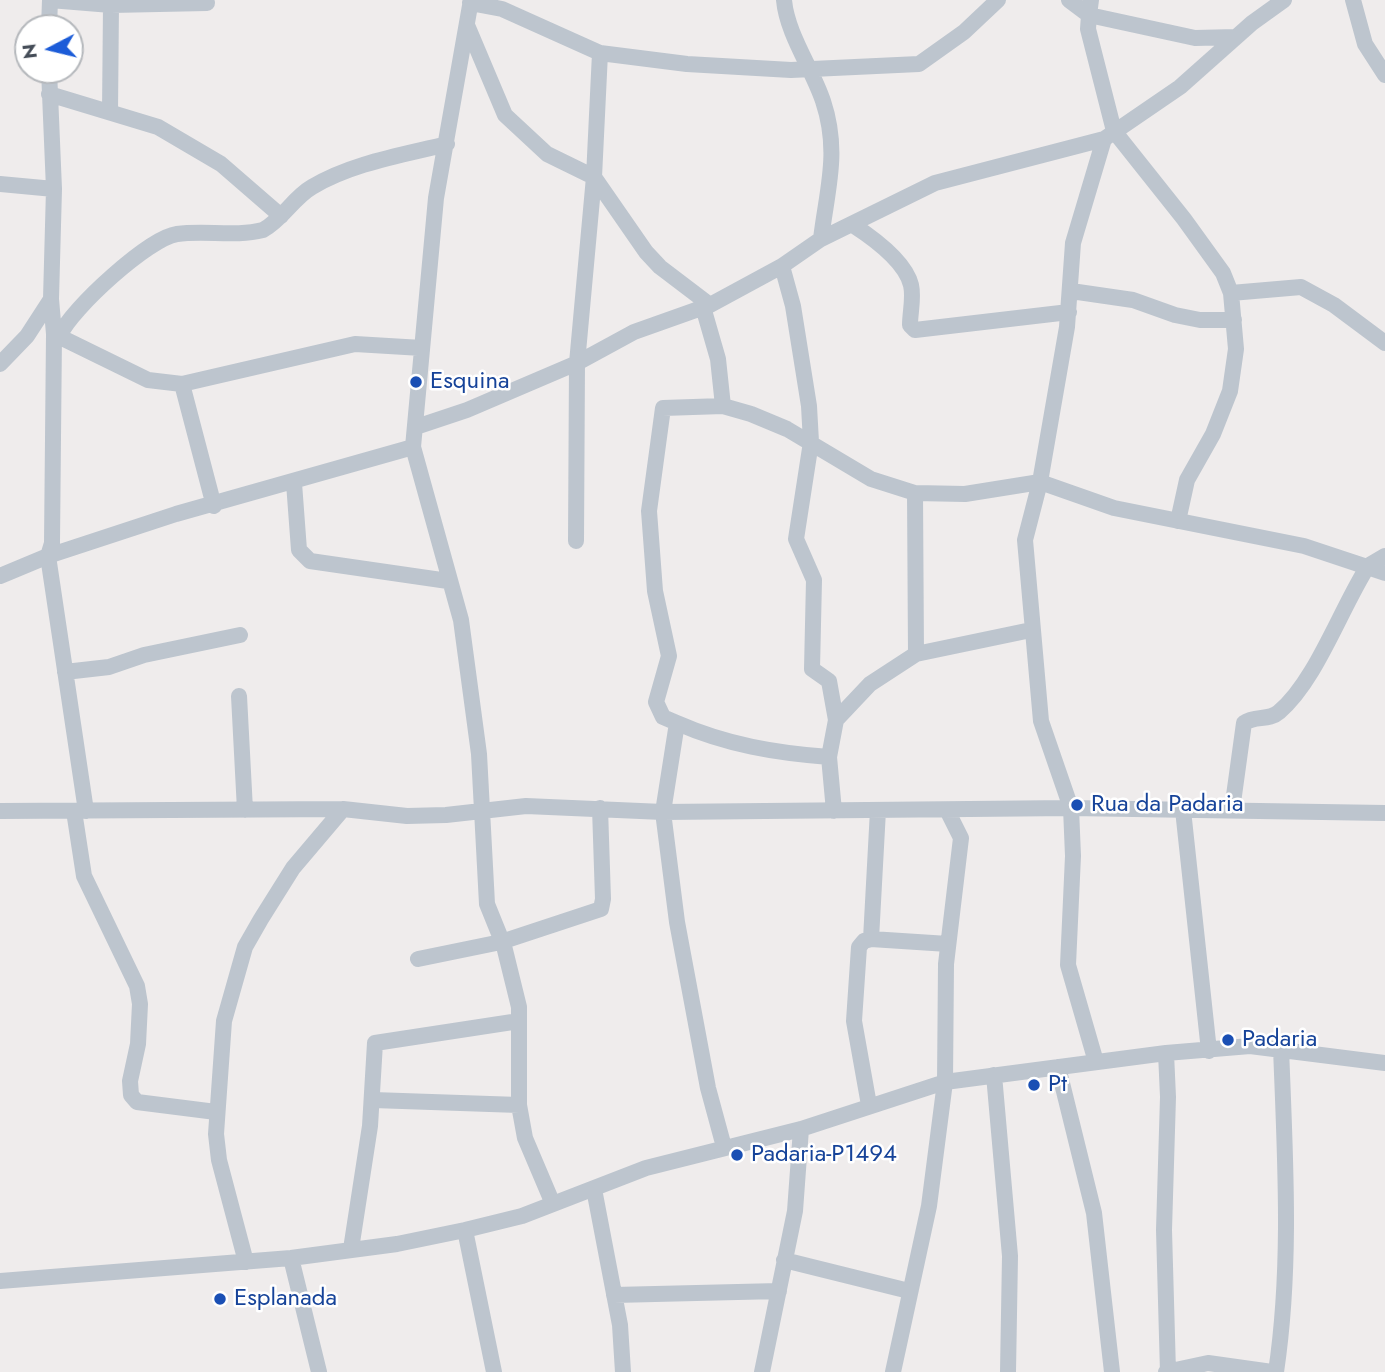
<!DOCTYPE html>
<html>
<head>
<meta charset="utf-8">
<style>
	body { margin:0 }
	#map { position:relative; width:1385px; height:1372px; overflow:hidden; background:#efecec; font-family:Jost,sans-serif }
	canvas { display:block }
	.north { position:absolute; left:14px; top:14px; width:70px; height:70px; box-sizing:border-box; background:#fff; border:2px solid #b5b8bc; border-radius:50%; rotate:263deg; font-size:19px; font-weight:700; line-height:28px; text-align:center; color:#454d58 }
	.north::after { content:''; display:block; margin:auto; width:24px; height:32px; background:#1c5cd8; clip-path:polygon(50% 0,100% 100%,50% 72%,0 100%) }
</style>
</head>
<body>
<div id="map">
<canvas width="1385" height="1372"></canvas>
<div class="north">N</div>
</div>
<script>
const c = document.querySelector('canvas').getContext('2d');
c.lineJoin = 'round';
function stroke(path, color, width, dash) { c.strokeStyle = color; c.lineWidth = width; c.lineCap = dash ? 'butt' : 'round'; c.setLineDash(dash || []); c.stroke(path); }
function label(font, color, halo, rows, align = 'center') {
  c.font = font + ' Jost,sans-serif'; c.lineWidth = 5; c.setLineDash([]); c.textBaseline = 'middle'; c.strokeStyle = halo; c.fillStyle = color; for (const [text, x, y, turn = 0] of rows) {
    c.save(); c.translate(x, y); c.rotate((+turn || 0) * Math.PI / 180); c.textAlign = isNaN(turn) ? turn : align; if (halo) c.strokeText(text, 0, 0); c.fillText(text, 0, 0); c.restore();
  }
}
stroke(new Path2D(`
	M50,0L111,5L207,3
	M471,0L436,198L413,447L461,620L479,754L487,904L504,946L519,1007V1105L525,1138L553,1204
	M784,0C787,34 812,68 823,101C840,152 827,189 821,239
	M1069,0L1089,15L1088,29L1114,131L1184,219L1223,273L1231,293L1236,349L1230,391L1213,434L1187,480L1178,521
	M1091,0L1089,15L1195,38L1236,37
	M1353,0L1365,44L1385,75
	M470,3L502,9L600,53L687,64L791,70L919,64L964,32L998,0
	M467,25L505,115L547,154L594,177L646,252L660,267L710,305
	M49,28L50,0
	M49,70L54,189L51,299L54,334L52,543L48,556L86,811
	M49,94L158,127L221,164L281,216
	M110,112L111,5
	M0,184L54,189
	M853,225C873,238 905,261 911,285C914,298 910,312 910,325L915,330L1069,312
	M782,266L793,306L809,406L811,442L796,539L814,580L812,669L829,681L836,720L829,757L834,811
	M1071,291L1133,300L1175,315L1200,320H1234
	M1231,293L1301,287L1334,305L1385,343
	M703,307L718,359L723,406
	M54,334L148,380L182,384L214,506
	M60,335C71,309 149,238 177,234C205,230 235,237 263,230C283,219 293,198 312,187C352,163 403,155 447,144
	M0,364L27,336L51,299
	M182,384L355,344L422,348
	M416,427L467,410L577,363L634,332L710,305L782,266L821,239L935,183L1104,139L1180,87L1252,23L1284,0
	M294,483L299,550L310,561L448,581
	M915,493L916,654
	M576,541L577,363L594,177L600,53
	M0,576L48,556L176,514L413,447
	M65,672L109,667L144,655L240,635
	M239,696L245,810
	M836,720L870,684L916,654L1031,630
	M677,723C727,745 776,753 829,757
	M1183,810L1209,1051
	M1232,810L1244,723C1255,715 1269,721 1279,712C1316,681 1341,608 1368,566L1385,556
	M0,811L343,809L407,816L446,815L526,806L663,812L1071,808L1385,813
	M74,811L84,876L137,986L140,1004L138,1044L130,1081L131,1095L137,1102L216,1112
	M871,939L878,810
	M418,959L501,942L601,909L603,899L600,808
	M1166,1053L1168,1097L1164,1230L1168,1372
	M1096,1062L1068,965L1073,856L1071,808L1041,721L1025,540L1040,482L1067,327L1073,243L1104,139
	M1058,1067L1094,1213L1112,1372
	M994,1075L1010,1256L1008,1372
	M373,1100L519,1105
	M869,1105L854,1021L859,947L864,941L871,939L948,944
	M724,1147L708,1088L677,922L663,812L677,723L663,717L656,702L669,656L655,591L649,511L663,408L723,406L751,414L787,429L871,479L915,493L965,494L1040,482L1114,508L1304,546L1385,573
	M594,1189L620,1325L623,1372
	M465,1230L494,1372
	M351,1249L370,1126L375,1043L519,1021
	M291,1258L319,1372
	M784,1260L909,1291
	M246,1262L219,1160L216,1134L224,1021L245,947L261,919L293,868L343,809
	M0,1281L291,1258L397,1244L465,1230L522,1216L646,1168L801,1129L945,1082L1166,1053L1250,1046L1385,1063
	M614,1295L779,1291
	M762,1372L795,1211L801,1129
	M893,1372L929,1206L945,1082L946,964L961,838L947,810
	M1166,1372L1208,1363L1272,1372
	M1276,1372C1292,1265 1285,1155 1281,1048`), '#bdc5ce', 16);
for (const [x, y, r, color] of [
	[416,382,7,"#1a4fb4"],
	[1077,805,7,"#1a4fb4"],
	[1228,1040,7,"#1a4fb4"],
	[1034,1085,7,"#1a4fb4"],
	[737,1155,7,"#1a4fb4"],
	[220,1299,7,"#1a4fb4"]
]) { const dot = new Path2D(); dot.arc(x, y, r, 0, 2 * Math.PI); c.fillStyle = color; c.fill(dot); stroke(dot, '#fff', 2.5); }
label('24px', '#164399', '#fff', [
	["Esquina",430,382],
	["Rua da Padaria",1091,805],
	["Padaria",1242,1040],
	["Pt",1048,1085],
	["Padaria-P1494",751,1155],
	["Esplanada",234,1299]
], 'left');
</script>
</body>
</html>
